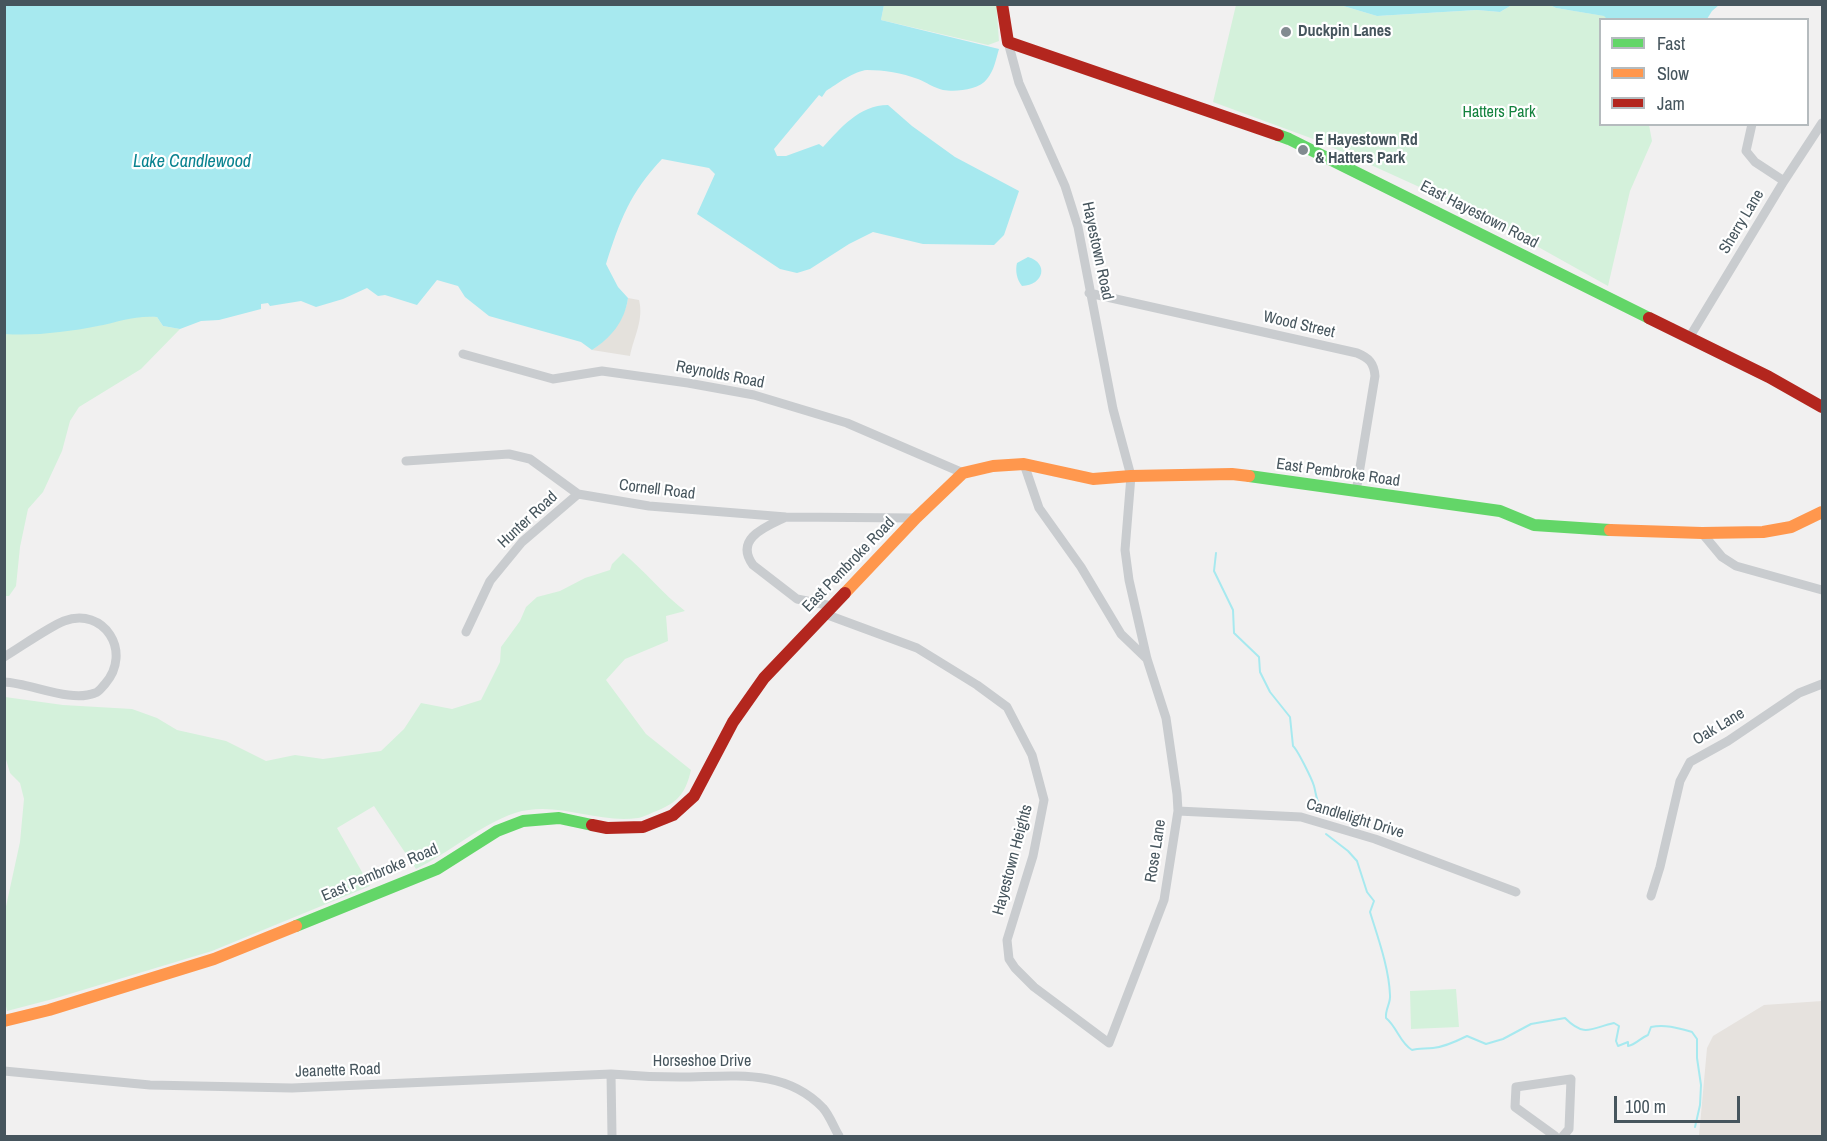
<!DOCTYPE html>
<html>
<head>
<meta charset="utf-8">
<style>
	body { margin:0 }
	#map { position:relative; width:1827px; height:1141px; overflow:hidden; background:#f1f0f0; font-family:"Archivo Narrow",sans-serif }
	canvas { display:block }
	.frame { position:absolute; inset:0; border:6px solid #46555d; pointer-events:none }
	.legend { position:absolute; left:1599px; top:18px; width:210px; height:108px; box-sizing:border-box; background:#fff; border:2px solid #b5bbbe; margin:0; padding:8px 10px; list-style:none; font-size:18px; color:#46555d }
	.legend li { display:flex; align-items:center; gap:12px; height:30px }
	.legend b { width:30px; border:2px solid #b5bbbe }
	.scale { position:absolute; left:1614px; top:1096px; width:126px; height:27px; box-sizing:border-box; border:3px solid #46555d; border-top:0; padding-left:8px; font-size:18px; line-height:21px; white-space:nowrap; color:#46555d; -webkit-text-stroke:4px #fff; paint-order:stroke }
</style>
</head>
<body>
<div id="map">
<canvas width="1827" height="1141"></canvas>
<div class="frame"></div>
<ul class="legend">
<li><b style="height:8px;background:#63d668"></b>Fast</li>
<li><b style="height:8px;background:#ff974d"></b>Slow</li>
<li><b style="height:8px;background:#b3261e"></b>Jam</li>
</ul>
<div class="scale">100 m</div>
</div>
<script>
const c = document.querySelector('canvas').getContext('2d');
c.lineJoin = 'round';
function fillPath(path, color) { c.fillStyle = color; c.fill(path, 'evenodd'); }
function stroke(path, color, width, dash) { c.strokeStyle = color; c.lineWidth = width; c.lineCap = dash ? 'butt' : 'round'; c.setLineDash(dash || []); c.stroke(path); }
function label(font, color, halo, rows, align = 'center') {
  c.font = font + ' "Archivo Narrow",sans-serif'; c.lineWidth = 4.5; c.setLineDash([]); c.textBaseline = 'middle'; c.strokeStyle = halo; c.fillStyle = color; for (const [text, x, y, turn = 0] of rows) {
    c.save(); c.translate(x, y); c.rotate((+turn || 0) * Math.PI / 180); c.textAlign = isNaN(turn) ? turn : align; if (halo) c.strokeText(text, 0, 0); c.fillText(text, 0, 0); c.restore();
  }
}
fillPath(new Path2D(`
	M1822,1001V1136H1699L1707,1048L1713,1036L1764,1005Z`), '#e6e2de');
fillPath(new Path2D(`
	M884,5H998L997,14L999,41L988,45L881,20Z
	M1236,5H1340L1377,16L1477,10L1500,12L1512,5H1550L1556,8L1605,16L1608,19L1600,20V124L1649,125L1652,141L1630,191L1608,286L1481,215L1316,140L1213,102Z
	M148,316L157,317L163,326L180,329L141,369L79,407L70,421L62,451L43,492L28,509L20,547L16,586L9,596H5V334L97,326L133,317Z
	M623,553C645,571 662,593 685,611L666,616L668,641L625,659L606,680L646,734L691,770C686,791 680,801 659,810C652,812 645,817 638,818C596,824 557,800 515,813C481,824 449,853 416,869L374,806L337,828L370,886L212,951L53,999L7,1011L4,997L5,911L20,842L24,799L20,783L10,773L5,756V697L63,705L132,709L157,718L177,730L226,741L266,761L295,755L323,759L381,751L404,729L421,703L452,709L481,700L500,662L501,647L520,621L526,607L537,597L560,591L585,578L610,570L612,564Z
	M1456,989L1459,1027L1411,1029L1410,991Z`), '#d4f1db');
fillPath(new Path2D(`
	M628,298L639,300C644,320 634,336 630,356L592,350C610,338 625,319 628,298Z`), '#e4e1dc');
fillPath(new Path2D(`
	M884,5L881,20L999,49C996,59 994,71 987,79C979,90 956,92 943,90C934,88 926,82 918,79C902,73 884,70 867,70C854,71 837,84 826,91L822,97L819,95L774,149L777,156H786L819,144L823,147C841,128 859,105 888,105L912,126L955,157L1019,191L1004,235L994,245L923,244L873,232L849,244L810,269L797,273L780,269L697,214L715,174L709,168L662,159C630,193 620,220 606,264L618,287L628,298C625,321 611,338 592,350L581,342L489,316L465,297L458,286L437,280L417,305L385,295L378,296L367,288L343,299L316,307L301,301L270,306L268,303L261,304V309L219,320L201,321L180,329L163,326L157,317C136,315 118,322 98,326C68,332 34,336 5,334V5Z
	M1340,5H1512L1500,12L1477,10L1377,16Z
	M1550,5L1719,4V5L1712,11L1707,19L1608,20L1604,16L1556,8Z
	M1028,257C1049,263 1044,285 1022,286C1017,280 1015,271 1017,263Z`), '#a7e9ef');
stroke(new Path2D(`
	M1216,553L1214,571L1233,610L1234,633L1259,657L1260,672L1270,692L1290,717L1293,746C1297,749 1312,779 1314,786C1316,793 1316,800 1320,805
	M1326,834L1348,851L1357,861L1367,892L1374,901L1370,912C1378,938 1389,968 1390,995C1391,1003 1385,1009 1386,1018C1397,1027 1400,1043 1412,1050C1419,1048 1425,1049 1433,1048C1445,1047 1457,1041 1467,1036L1486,1044L1503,1039L1531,1024L1565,1018C1585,1038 1591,1028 1614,1023L1619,1026L1616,1041L1618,1046L1628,1042V1046C1637,1044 1640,1038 1648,1035L1651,1027C1665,1024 1678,1028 1692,1032L1697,1039V1058L1701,1085L1700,1105L1695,1127`), '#a7e9ef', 2);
stroke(new Path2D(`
	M1752,124L1746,151L1755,162L1784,181
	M1089,293L1357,353C1369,358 1374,363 1375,376L1356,492
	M1689,338L1784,181L1822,123
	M463,354L553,379L602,371L688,383L754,395L847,423L963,473
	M406,461L509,454L530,459L578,494L649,506L786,517L916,518
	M1024,464L1039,508L1081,567L1121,634L1147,659
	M784,518C765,527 734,539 753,565L797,599L832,606
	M1702,533L1722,557L1736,566L1822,590
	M825,614L917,648L977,685L1007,707L1032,755L1044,800L1033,856L1007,940L1009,959L1015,968L1034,987L1109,1043L1164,900L1178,811L1177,794L1166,718L1147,659L1129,580L1125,550L1131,476L1113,409L1078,227L1065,186L1019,83L1008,42
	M466,632L490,581L522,542L578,494
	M4,657C21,647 47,628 64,621C104,606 133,652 105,684C102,687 99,692 95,693C70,703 31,683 4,682
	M1178,811L1301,817L1375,839L1516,892
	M1651,896L1660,867L1680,781L1690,762L1728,741L1799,693L1822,684
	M4,1071L150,1085L292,1088L611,1074C634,1076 657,1077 680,1077C730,1077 784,1067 823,1108C830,1116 834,1128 839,1136
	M611,1074L612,1136
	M1555,1136L1515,1107L1516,1087L1571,1079L1569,1129L1563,1136`), '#c9cccf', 9);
stroke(new Path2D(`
	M1278,135L1289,139L1649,318
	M1249,476L1500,511L1534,525L1610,530
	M296,926L437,869L497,831L523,821L559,818L592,825`), '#63d668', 12);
stroke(new Path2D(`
	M1610,530L1702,533L1763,532L1791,527L1822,512
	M845,593L916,518L963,473L993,466L1024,464L1093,479L1131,476L1232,474L1249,476
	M4,1021L49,1010L214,959L296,926`), '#ff974d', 12);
stroke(new Path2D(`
	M1002,4L1008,42L1278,135
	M1649,318L1769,377L1822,407
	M592,825L607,828L643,827L673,815L694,796L733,722L764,678L845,593`), '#b3261e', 12);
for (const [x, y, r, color] of [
	[1286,32,6,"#828b90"],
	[1303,150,6,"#828b90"]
]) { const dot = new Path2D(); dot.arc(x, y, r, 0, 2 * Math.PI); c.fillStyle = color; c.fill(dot); stroke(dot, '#fff', 2); }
label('bold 16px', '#46555d', '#fff', [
	["Duckpin Lanes",1298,32],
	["E Hayestown Rd",1315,141],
	["& Hatters Park",1315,159]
], 'left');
label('16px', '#13823e', '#fff', [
	["Hatters Park",1499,113]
]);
label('16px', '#46555d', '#fff', [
	["East Hayestown Road",1479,215,27],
	["Sherry Lane",1742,222,-59],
	["Hayestown Road",1097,251,78],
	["Wood Street",1299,325,13],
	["Reynolds Road",720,375,11],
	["East Pembroke Road",1338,473,8],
	["Cornell Road",657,490,7],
	["Hunter Road",528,520,-43],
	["East Pembroke Road",849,565,-46],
	["Oak Lane",1719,727,-31],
	["Candlelight Drive",1355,819,17],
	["Rose Lane",1156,851,-81],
	["Hayestown Heights",1013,860,-75],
	["East Pembroke Road",380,873,-23],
	["Horseshoe Drive",702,1062],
	["Jeanette Road",338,1071,-2]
]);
label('italic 18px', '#098390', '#fff', [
	["Lake Candlewood",192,162]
]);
</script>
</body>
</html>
